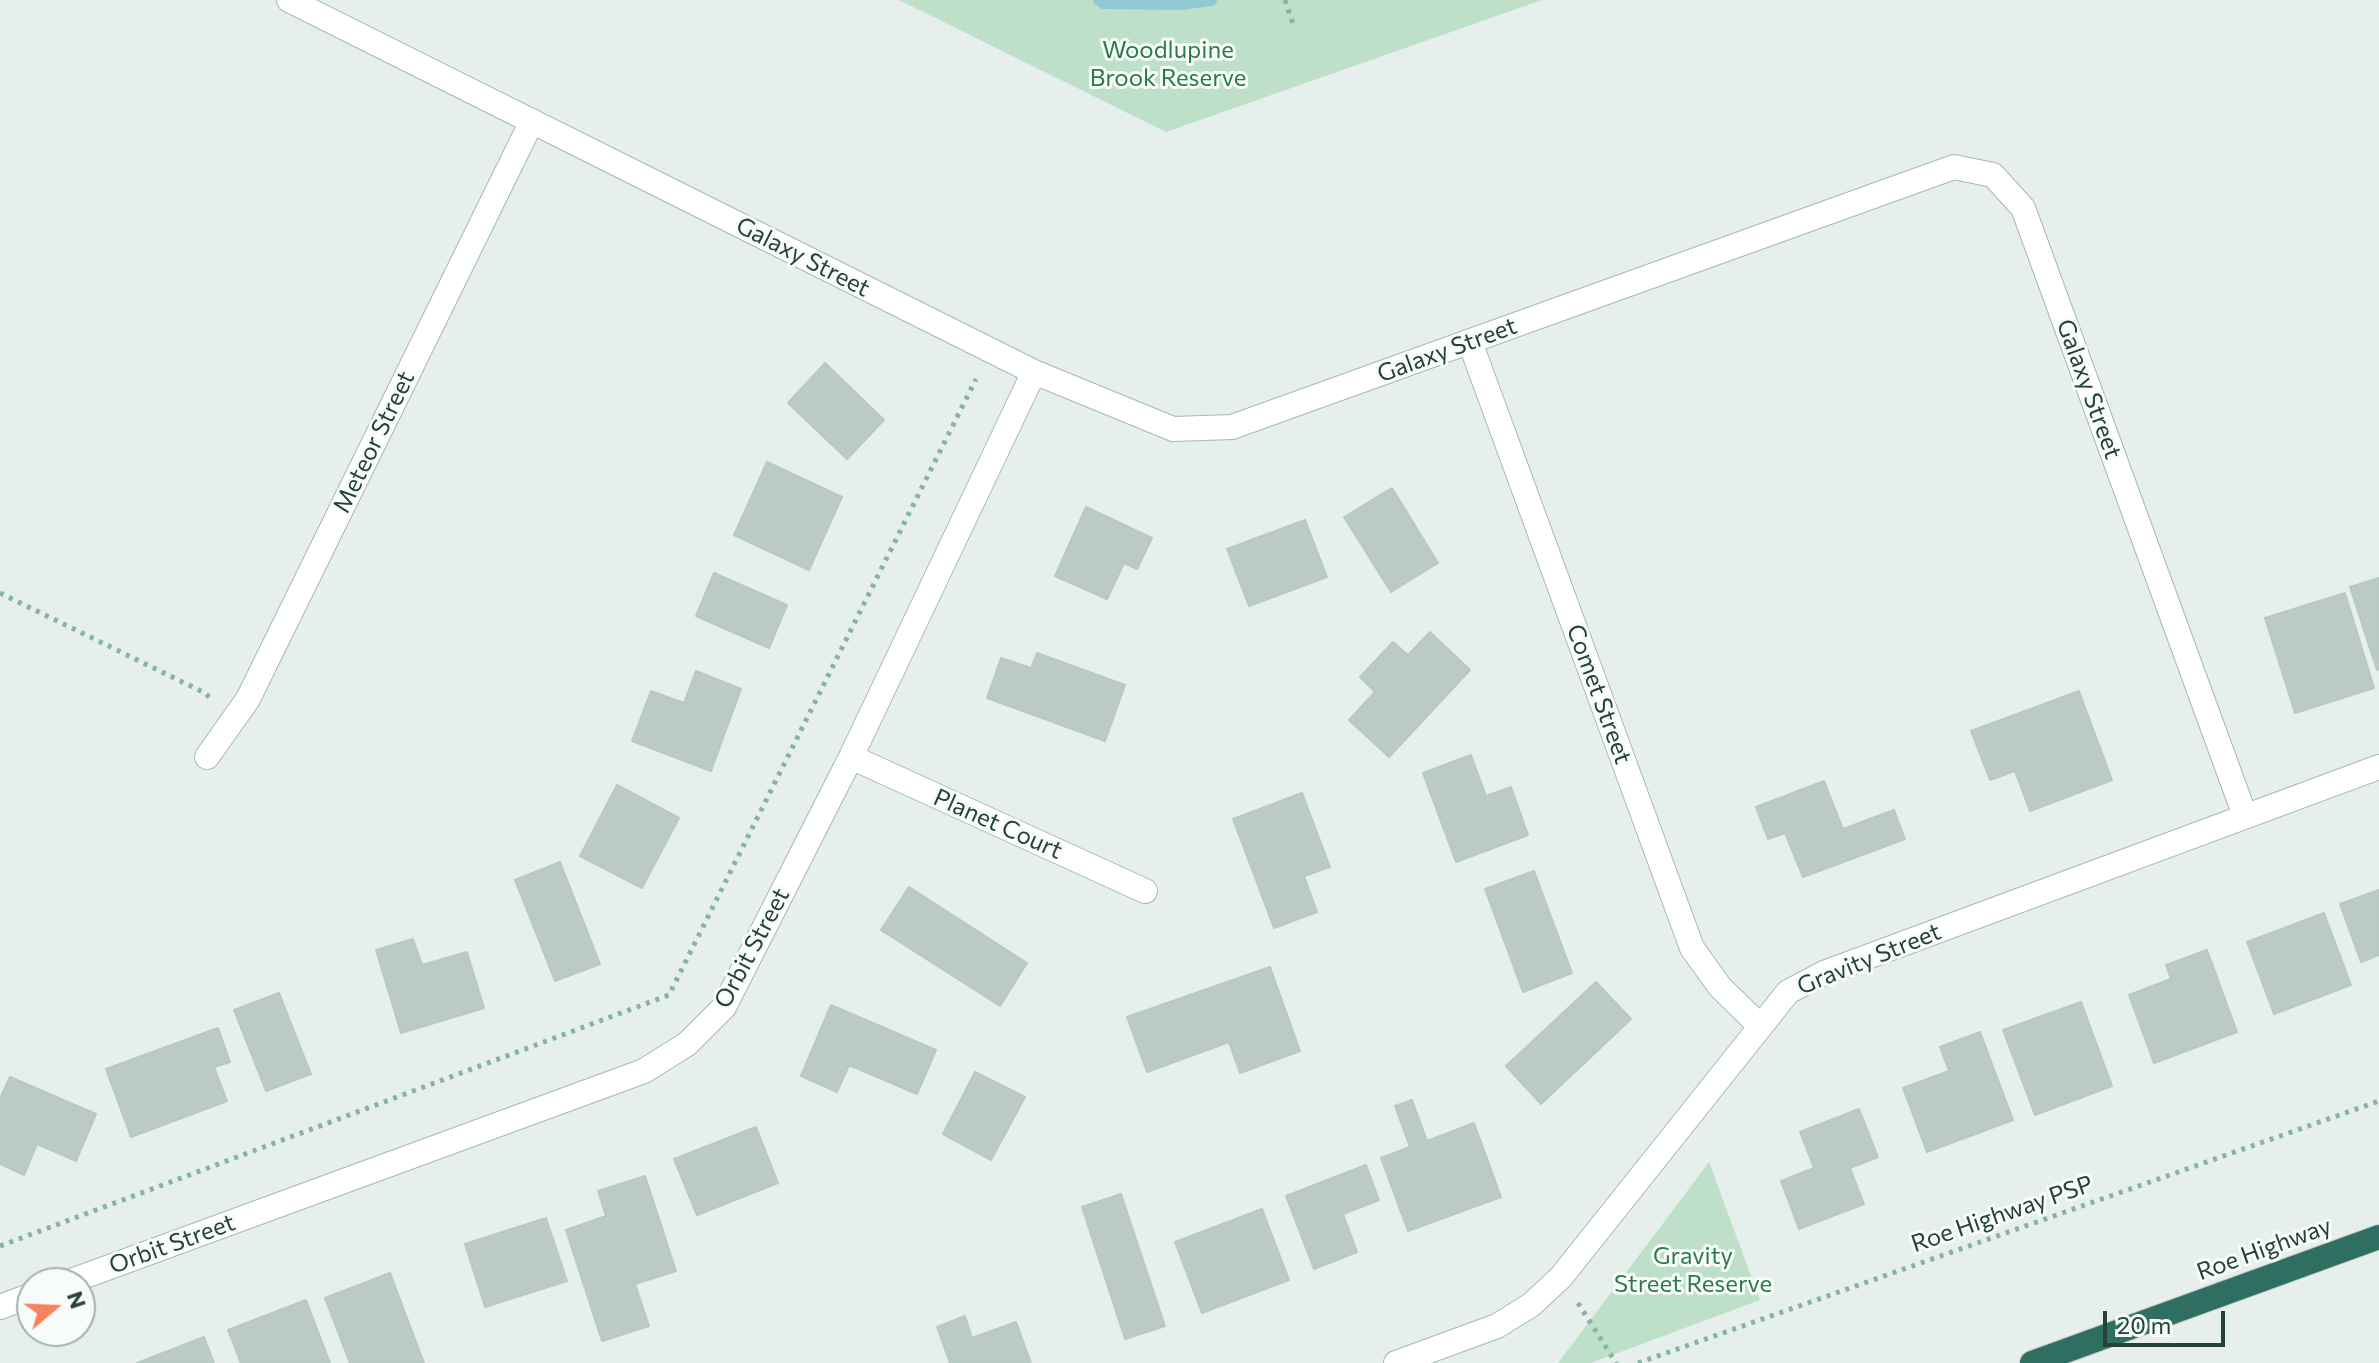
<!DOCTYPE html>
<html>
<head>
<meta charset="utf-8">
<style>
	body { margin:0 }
	#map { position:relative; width:2379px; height:1363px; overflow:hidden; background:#e6efeb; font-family:Commissioner,sans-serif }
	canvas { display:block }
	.north { position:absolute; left:16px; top:1267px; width:80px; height:80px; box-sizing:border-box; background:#f7fbf9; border:2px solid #a3b1ad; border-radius:50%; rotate:71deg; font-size:22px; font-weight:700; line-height:32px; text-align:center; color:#24423a }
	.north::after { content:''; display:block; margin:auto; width:28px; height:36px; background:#f4845f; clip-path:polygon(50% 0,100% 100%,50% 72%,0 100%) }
	.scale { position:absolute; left:2103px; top:1311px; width:122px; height:36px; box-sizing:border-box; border:4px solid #24423a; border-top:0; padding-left:10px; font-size:24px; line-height:28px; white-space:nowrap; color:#24423a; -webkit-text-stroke:6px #f7fbf9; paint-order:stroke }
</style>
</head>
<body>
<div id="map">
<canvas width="2379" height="1363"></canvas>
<div class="north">N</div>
<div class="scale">20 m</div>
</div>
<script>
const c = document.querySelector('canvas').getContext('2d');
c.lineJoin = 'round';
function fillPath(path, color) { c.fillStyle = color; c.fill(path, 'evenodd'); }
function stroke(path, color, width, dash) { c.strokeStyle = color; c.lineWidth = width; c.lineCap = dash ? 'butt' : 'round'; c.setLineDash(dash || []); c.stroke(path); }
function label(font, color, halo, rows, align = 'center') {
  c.font = font + ' Commissioner,sans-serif'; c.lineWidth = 6; c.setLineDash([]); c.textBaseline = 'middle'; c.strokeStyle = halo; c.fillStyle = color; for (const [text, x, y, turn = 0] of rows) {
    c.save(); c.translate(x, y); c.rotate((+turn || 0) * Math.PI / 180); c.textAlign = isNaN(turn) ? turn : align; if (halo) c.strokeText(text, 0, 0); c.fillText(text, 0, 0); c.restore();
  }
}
fillPath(new Path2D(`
	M899,0H1542L1166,132Z
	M1709,1162L1760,1300L1591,1363H1558Z`), '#bfe0c8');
stroke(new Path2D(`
	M1099,0L1104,3L1180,4L1211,0`), '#8ec9d4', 12);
const building = new Path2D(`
	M825,363L884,420L847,459L788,403Z
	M767,462L842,497L809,570L734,535Z
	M1392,488L1438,563L1391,592L1344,517Z
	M1086,507L1152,538L1137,569L1124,563L1107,599L1055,576Z
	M1305,520L1327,577L1249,606L1227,549Z
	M714,573L787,605L769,648L696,616Z
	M2379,578V669L2377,670L2350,587Z
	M2345,593L2374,688L2295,713L2265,618Z
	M1430,632L1470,670L1389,757L1349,720L1375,692L1360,677L1393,642L1408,655Z
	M1037,653L1125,685L1105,741L987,698L1001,658L1031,668Z
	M696,671L741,689L711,771L632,741L651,691L684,703Z
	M2079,691L2112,780L2030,811L2015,771L1990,780L1971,731Z
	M1471,755L1486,796L1511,787L1528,835L1456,862L1423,773Z
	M1824,781L1843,829L1894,810L1905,839L1803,877L1785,833L1768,839L1756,807Z
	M617,785L679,818L642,888L580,856Z
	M1302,793L1330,867L1304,876L1317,912L1274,928L1233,819Z
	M560,862L600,964L555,981L515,880Z
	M1534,871L1572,973L1523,992L1485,889Z
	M909,887L1027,963L1000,1006L881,930Z
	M2379,890V955L2361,962L2340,904Z
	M2324,913L2351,985L2274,1014L2247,942Z
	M413,939L422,965L467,952L484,1008L401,1033L376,950Z
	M2207,950L2237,1032L2154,1063L2129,995L2171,979L2166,965Z
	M1270,967L1300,1051L1240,1073L1229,1042L1147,1072L1127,1017Z
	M1596,982L1631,1019L1541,1104L1506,1066Z
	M279,993L311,1074L266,1091L234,1010Z
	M2081,1002L2112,1086L2035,1115L2003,1030Z
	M831,1005L936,1050L917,1094L849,1065L837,1092L801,1076Z
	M218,1028L230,1062L214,1067L227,1101L131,1137L106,1069Z
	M1980,1032L2013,1120L1927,1152L1903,1088L1949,1071L1940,1047Z
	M975,1072L1025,1097L991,1160L943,1134Z
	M10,1077L96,1114L76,1161L37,1144L24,1175L0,1164V1099Z
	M1412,1100L1427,1141L1474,1123L1501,1197L1408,1231L1381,1158L1410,1147L1395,1106Z
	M1859,1109L1878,1157L1850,1168L1864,1204L1799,1229L1781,1181L1814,1168L1800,1132Z
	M756,1127L778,1183L697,1215L674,1159Z
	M1366,1165L1379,1200L1343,1214L1357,1252L1314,1269L1286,1196Z
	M645,1176L676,1271L635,1284L649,1326L602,1341L566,1230L606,1216L598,1191Z
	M1121,1194L1165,1326L1125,1339L1082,1207Z
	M1262,1209L1289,1280L1202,1313L1175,1242Z
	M546,1218L567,1281L485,1307L465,1244Z
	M390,1273L424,1363H350L325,1298Z
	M306,1300L330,1363H241L228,1330Z
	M965,1316L972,1338L1016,1322L1031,1363H950L937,1327Z
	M204,1337L214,1363H137Z`);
fillPath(building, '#bbcac4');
stroke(building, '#b8c9c2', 2);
const minor = new Path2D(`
	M289,0L1034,372L1173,429L1232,427L1954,167L1993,175L2023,208L2245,816
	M1470,342L1692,948L1720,987L1760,1026
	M207,757L248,699L532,121
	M851,757L1145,891
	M66,1283L644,1071L687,1044L724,1007L851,757L1034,372
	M0,1307L32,1295
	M1396,1363L1497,1326L1531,1305L1561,1277L1788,992L1824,973L2379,767`);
const motorway = new Path2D(`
	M2032,1363L2379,1237`);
stroke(minor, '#a8b8b2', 26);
stroke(motorway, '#c2cac8', 26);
stroke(new Path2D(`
	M1285,0L1293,24
	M0,593L205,693L210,698
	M0,1246L669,995L976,379
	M1578,1303L1616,1363
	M1638,1363L2379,1101`), '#86b3a5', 5, [4, 6]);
stroke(minor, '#fff', 24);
stroke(motorway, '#2f6f62', 24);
label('24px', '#2d7a4b', '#f7fbf9', [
	["Woodlupine",1168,50],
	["Brook Reserve",1168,78],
	["Gravity",1693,1256],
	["Street Reserve",1693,1284]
]);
label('24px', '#24423a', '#f7fbf9', [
	["Galaxy Street",803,257,27],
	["Galaxy Street",1447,350,-20],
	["Galaxy Street",2089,389,70],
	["Meteor Street",374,442,-64],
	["Comet Street",1599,694,70],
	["Planet Court",998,824,24],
	["Orbit Street",752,948,-62],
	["Gravity Street",1869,959,-22],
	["Roe Highway PSP",2002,1214,-19],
	["Orbit Street",172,1244,-20],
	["Roe Highway",2264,1249,-20]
]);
</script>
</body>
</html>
